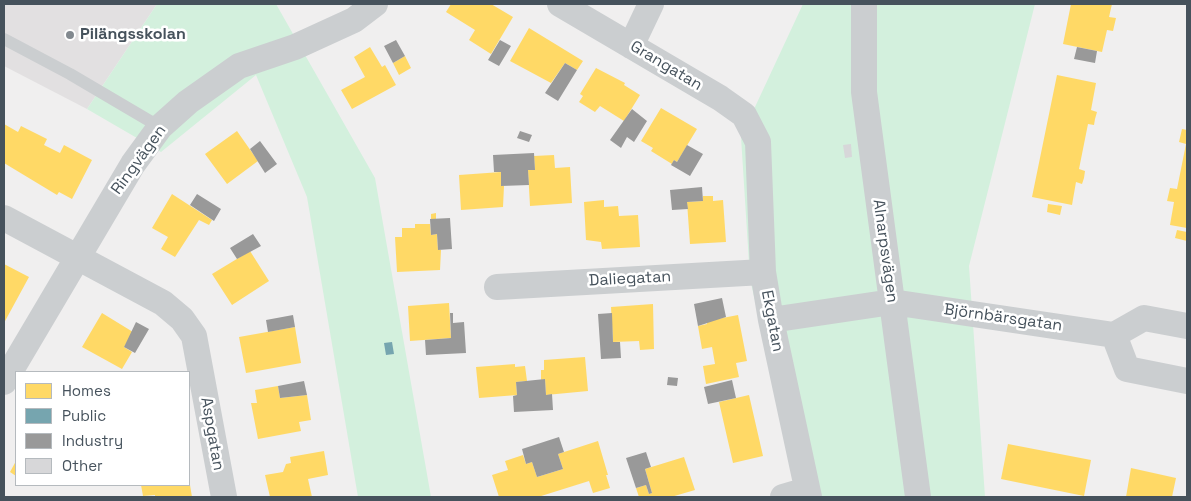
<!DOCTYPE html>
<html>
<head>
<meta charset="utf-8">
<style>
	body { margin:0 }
	#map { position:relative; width:1191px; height:501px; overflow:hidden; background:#f0efef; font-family:"Space Grotesk",sans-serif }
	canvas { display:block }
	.frame { position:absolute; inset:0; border:5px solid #46525c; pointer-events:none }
	.legend { position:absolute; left:15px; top:371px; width:175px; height:115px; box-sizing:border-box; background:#fff; border:1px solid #b5babe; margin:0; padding:6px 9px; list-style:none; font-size:15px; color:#46525c }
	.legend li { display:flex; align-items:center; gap:10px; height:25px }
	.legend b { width:25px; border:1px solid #b5babe }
</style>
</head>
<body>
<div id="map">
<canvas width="1191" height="501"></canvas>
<div class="frame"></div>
<ul class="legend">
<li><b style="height:14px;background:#ffd966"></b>Homes</li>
<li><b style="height:14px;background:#76a5af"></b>Public</li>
<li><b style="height:14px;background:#999"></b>Industry</li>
<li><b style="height:14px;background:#d7d7d9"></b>Other</li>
</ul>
</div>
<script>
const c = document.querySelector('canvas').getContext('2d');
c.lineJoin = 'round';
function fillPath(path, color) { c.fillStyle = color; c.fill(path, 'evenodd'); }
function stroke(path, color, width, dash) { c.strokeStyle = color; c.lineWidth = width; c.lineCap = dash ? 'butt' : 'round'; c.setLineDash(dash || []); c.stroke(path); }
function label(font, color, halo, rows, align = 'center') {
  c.font = font + ' "Space Grotesk",sans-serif'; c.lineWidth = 5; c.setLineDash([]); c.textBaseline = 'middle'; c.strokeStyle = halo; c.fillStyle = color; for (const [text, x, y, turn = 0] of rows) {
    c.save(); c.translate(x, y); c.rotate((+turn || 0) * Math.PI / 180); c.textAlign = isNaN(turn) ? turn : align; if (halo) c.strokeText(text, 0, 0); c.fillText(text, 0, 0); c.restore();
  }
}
fillPath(new Path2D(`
	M4,4H157L87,109L4,66Z`), '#e2e0e1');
fillPath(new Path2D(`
	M157,4H276L375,178L431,497H358L307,197L256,75L161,152L87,109Z
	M803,4H1035L969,266L985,497H800L750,279L741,137Z`), '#d3f0dd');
fillPath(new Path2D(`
	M451,4H491L513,17L491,54L469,40L475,30L446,12Z
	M1071,4H1112L1109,17L1116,18L1113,31L1107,30L1102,52L1063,44Z
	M529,28L583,61L577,70L565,63L551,83L510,61Z
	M370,47L382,67L385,65L396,85L352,109L341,90L365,77L354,57Z
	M405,56L411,68L399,75L393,63Z
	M596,68L625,83L624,85L640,95L624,121L600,106L595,112L579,102L583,96L580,94Z
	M1057,75L1096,83L1091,110L1097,112L1095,119L1094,125L1088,124L1079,169L1085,171L1084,178L1082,184L1076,182L1072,205L1032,197Z
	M661,108L697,129L677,162L674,160L672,164L651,151L653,148L641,141Z
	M4,124L18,132L21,126L47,139L44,145L60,153L64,145L92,160L72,199L59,192L57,195L4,163Z
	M1182,129L1187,130V228L1170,225L1174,202L1167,201L1170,188L1177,189L1186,144L1179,142Z
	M237,131L258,161L227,184L205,154Z
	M554,155L555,168L570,167L572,203L530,206L528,170H535L534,156Z
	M501,172V186H504L503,207L461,210L459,175Z
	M172,194L212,220L209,225L199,220L175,257L161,249L168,237L152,228Z
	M703,196H713V201L723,200L726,242L690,244L687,202L703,201Z
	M604,200V207L618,206L619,216L638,215L640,247L602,249L601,242L586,240L584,202Z
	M1048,204L1062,206L1060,215L1047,212Z
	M436,213V219H431V214Z
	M415,224H430L431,235L437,234L438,250H441L440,270L397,272L395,237H402V228H415Z
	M1177,230L1187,232V241L1175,238Z
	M250,251L269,281L232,305L212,274Z
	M4,264L29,277L4,323Z
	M449,303L451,338L410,341L408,306Z
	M653,304L654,349L640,350L639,341L613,342L611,307Z
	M102,313L133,332L124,347L132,352L122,369L82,347Z
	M738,315L747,361L736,363L739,377L706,384L703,366L715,364L712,347L702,349L698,326L707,324V321Z
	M295,327L301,363L246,373L239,337Z
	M585,357L588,391L546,395L545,379L541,380V370H544V360Z
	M515,364V367L525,366L527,381L516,382L517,395L479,398L476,367Z
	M278,386L280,398L307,395L311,420L299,422L301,431L258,439L251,403H257L255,390Z
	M749,395L763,456L733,463L719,402Z
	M598,441L608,475H606L610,488L593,493L589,481L538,497H499L492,475L508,470L505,461L523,455L526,464L532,462L537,477L563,469L558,454Z
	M1008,444L1091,460L1084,496L1001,479Z
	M324,451L328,475L308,479L312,497H270L265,475L283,472L286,464L291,463L290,457Z
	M684,457L695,490L671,497H639L636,488L646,485L649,494L652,493L645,469Z
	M16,461V476L10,472Z
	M1131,468L1176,478L1172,497H1126Z
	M141,485H190L192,497H155V495L143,496Z`), '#ffd966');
fillPath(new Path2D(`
	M392,342L394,354L386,355L384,343Z`), '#76a5af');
fillPath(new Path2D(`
	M396,40L405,56L393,63L384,46Z
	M500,40L511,46L499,66L488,60Z
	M1077,47L1097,51L1095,63L1074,59Z
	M565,63L577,70L558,101L545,93Z
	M632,109L647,121L634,142L627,137L621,148L610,140Z
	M520,131L532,135L529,142L517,138Z
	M260,141L277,164L265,173L250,149Z
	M687,145L703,154L690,176L671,165L674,160L677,162Z
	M534,153L535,170H528L529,185L501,186V172H494L493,155Z
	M702,187L703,201L687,202L688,209L672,210L670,190Z
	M197,194L221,209L214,221L190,205Z
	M450,218L452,249L438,250L437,234L431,235L430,219Z
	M253,234L261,246L237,259L230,248Z
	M722,298L726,317L698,326L694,304Z
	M450,313H453V323L464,322L466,353L426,355L425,340L451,338Z
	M612,313L613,342H620L621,358L601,359L598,314Z
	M293,315L295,327L268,332L266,320Z
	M136,322L149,329L135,353L124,347Z
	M668,377L678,378L677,386L667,385Z
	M545,379L546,395L552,394L553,410L514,412L513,396L517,395L516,382Z
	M732,380L736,398L708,404L704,387Z
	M304,381L307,395L280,398L278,386Z
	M559,437L564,452L558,454L563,469L537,477L532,462L526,464L522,449Z
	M646,452L651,467L645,469L652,493L649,494L646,485L636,488L626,458Z`), '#999');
fillPath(new Path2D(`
	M851,144L852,157L845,158L843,145Z`), '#d7d7d9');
stroke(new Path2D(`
	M4,39L70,74L160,127`), '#cbced0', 12);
stroke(new Path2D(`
	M560,4L720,98L744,115L758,142L763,272L771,320L809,497
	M864,4V92L918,497
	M631,46L651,4
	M4,218L163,303L182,319L194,336L224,497
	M497,287L763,272
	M771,320L892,302L1114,335L1144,318L1187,326
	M1114,335L1127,369L1187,381
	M4,382L133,164L160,127L188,102L239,66L295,47L354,20L375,4
	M783,497L807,490`), '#cbced0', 26);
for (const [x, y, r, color] of [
	[70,35,5,"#82898f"]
]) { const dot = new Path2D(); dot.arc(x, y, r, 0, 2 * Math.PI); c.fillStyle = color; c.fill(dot); stroke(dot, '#fff', 2); }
label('bold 16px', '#46525c', '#fff', [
	["Pilängsskolan",80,35]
], 'left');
label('16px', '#46525c', '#fff', [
	["Grangatan",666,66,31],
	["Ringvägen",139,160,-54],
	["Alnarpsvägen",885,251,82],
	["Daliegatan",630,279,-3],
	["Björnbärsgatan",1003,318,8],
	["Ekgatan",772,321,79],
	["Aspgatan",212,434,80]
]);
</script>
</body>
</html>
